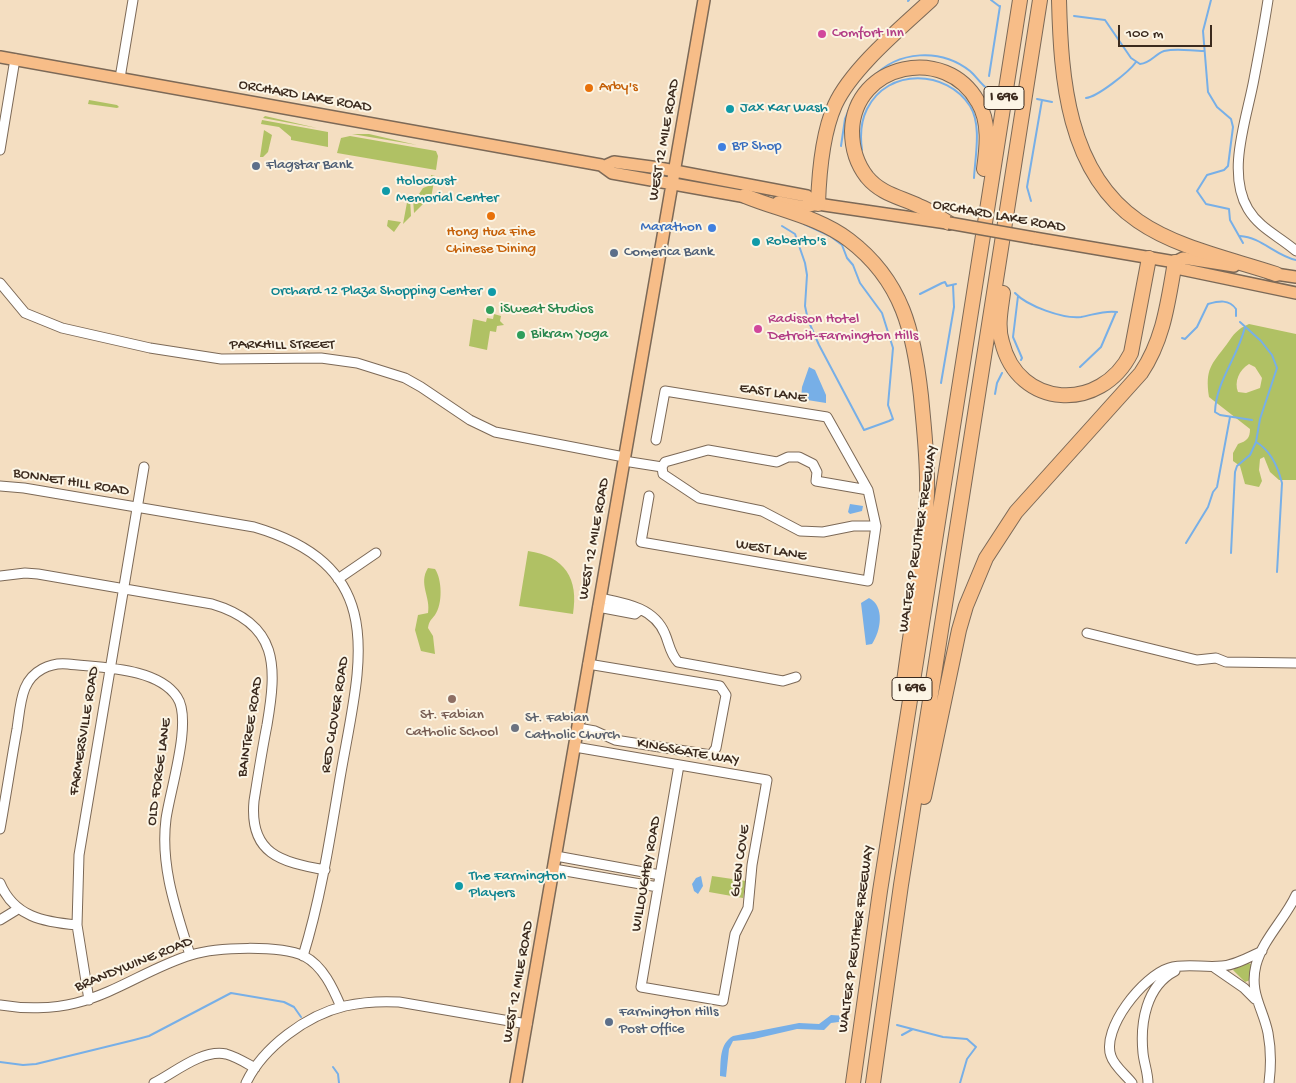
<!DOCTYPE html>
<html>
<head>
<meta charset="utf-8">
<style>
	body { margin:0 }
	#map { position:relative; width:1296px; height:1083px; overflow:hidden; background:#f4dec1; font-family:"Gochi Hand",sans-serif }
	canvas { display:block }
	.scale { position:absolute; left:1118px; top:25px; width:94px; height:22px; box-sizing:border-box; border:2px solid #3b2a1e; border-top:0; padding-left:6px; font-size:15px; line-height:18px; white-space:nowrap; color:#3b2a1e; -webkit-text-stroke:4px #fcf5e5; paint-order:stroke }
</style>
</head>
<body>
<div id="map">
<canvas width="1296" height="1083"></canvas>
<div class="scale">100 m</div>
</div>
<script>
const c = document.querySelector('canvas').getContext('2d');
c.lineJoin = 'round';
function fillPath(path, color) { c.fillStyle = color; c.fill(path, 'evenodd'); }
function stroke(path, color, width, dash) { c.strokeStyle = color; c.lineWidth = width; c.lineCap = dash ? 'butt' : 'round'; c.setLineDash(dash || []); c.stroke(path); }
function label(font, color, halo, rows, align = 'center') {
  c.font = font + ' "Gochi Hand",sans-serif'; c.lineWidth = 4; c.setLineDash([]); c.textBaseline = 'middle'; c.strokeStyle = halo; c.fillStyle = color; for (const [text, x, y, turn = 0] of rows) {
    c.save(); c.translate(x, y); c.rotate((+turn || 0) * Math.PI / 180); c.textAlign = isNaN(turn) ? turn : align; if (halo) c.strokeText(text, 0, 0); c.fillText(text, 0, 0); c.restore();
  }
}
fillPath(new Path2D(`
	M89,100L117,105L119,107L117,108L88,104Z
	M265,116L317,128L263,118Z
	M262,120L328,132V147L291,140V137L279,127L261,124Z
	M264,130L272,135L268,152L263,157H260Z
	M352,134H369L417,145Z
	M350,136L436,151L438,156L436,170L337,153L341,138Z
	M431,175L435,176L431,198L417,197L423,188L431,185Z
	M408,197L410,198L411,216L403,224Z
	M413,198L427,200L414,213Z
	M388,220L401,222L394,232L387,226Z
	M494,314L501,316L500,321L504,325L497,326L496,332L490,331L487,350L469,346L473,319L486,322L487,318L493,319Z
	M1249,324L1296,334V480H1279L1270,472L1264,457L1260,459L1259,470L1262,481L1259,487L1245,484L1240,466L1233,461V453L1238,444C1247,441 1250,438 1250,429L1209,397C1205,369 1211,365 1227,344C1234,334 1237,329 1249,324ZM1249,364L1255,367L1262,378L1260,388L1246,393L1238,392C1234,382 1239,370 1249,364Z
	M528,551C565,556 579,579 573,614L519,606Z
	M428,568L435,569C442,579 443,604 435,615C431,620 429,621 428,628L433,636L435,654L421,651L415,630L418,615L428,613C431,597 418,584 428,568Z
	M712,876L746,881L743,898L709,892Z
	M1247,962L1252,965L1250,980L1245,982L1233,970Z`), '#b0c164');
fillPath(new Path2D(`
	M809,367L815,370L826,395V403L801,399L802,387Z
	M850,504L863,506L862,511L850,514L848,512Z
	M869,598C885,606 881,631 872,644L866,645L861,603Z
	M701,876L703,886L698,894L694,891L692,884L696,878Z
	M831,1015L847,1016L846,1021L831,1023L824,1030L797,1029L754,1039L733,1041L729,1049L726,1077L720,1076C721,1061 719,1044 733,1036L799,1023L819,1024Z`), '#77afe7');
stroke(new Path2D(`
	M991,0L999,6
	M1211,0L1203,31L1208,92L1217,107L1231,119L1233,127L1228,166L1224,170L1207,175L1197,191L1206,204L1229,209L1230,220L1243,243
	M908,1L909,0
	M1074,16L1105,20L1131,58L1140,64C1151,63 1155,54 1164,51C1178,48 1190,51 1204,51
	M989,76L1000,6
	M872,78C898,50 941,48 970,71C977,77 981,85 989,90
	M1086,98C1097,97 1129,72 1136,62
	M1037,99L1052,102
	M841,146L845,119L850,107
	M862,150C860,136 861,121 867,109C888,67 947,70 970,106C982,125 975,157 974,178
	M1031,201L1027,187L1042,100
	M782,226L795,234L805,263L807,275L805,306L808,320L819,345L864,430L889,421L893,419L888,405L893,348L882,313L860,283L853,265L847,258L842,245L830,236L804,224
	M1240,236C1261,237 1276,256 1296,260
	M1015,293C1027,306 1063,319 1081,317C1093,315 1104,310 1117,312
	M920,294L942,283L945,282L947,286L956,284
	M1018,296L1013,337L1022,358L1021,360
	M1245,327C1238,357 1216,381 1215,412L1220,415L1252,420
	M1182,338L1185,339L1197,327L1208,304C1219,301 1229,299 1236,309V316
	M1080,367L1101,347L1116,312
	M941,383L954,307L953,285
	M995,394L997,383L1002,373
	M1256,442C1270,450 1278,467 1282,483L1277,572
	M1186,543L1208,507L1213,492L1217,487L1230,417
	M1231,553L1235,472L1237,466L1250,455L1256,442L1260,419L1277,368L1272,355L1261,341L1240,322
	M897,1025L943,1037L967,1039L976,1047L967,1059L960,1083
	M902,1035L913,1029
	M0,1062L23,1065L36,1064L134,1040L149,1036L231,993L284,1002L294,1007L301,1017
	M333,1067L338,1074L339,1083`), '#77afe7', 2);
const minor = new Path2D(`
	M1268,0C1264,26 1259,53 1254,79C1247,118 1226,172 1248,209C1260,229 1279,236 1296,251
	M120,78L133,0
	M0,150L15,59
	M0,283L25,313L62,328L150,348L221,359L321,358L357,363L405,378L421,387L470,420L495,432L624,457
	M624,461L662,467
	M662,467L663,474L699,498L762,511L800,531L823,532L853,526H876
	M662,467L665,462L708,450L777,462L788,457H799L813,464L817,472L816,481L868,490
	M0,486L24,488L254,527C394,568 359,666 340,778C330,838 321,898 303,956
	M649,496L641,542L868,581L876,526L868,490L827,417L665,391L656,440
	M0,576L25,573L38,574L212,604C279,624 277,666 267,725C262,750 258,776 254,801C249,854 281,862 325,870
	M338,579L376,553
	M600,598C624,603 654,607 665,634C669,643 670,654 678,662L783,681L796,677
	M598,607L635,614L640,610
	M1087,633L1197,660L1216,658L1226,662L1296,663
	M578,728L595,731L615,740L711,755L716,748L726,695L720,686L588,664
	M575,747L767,780L752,865L748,908L735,934L723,1001L641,987L679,765
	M0,829C6,796 11,762 17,729C19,716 20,700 25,688C32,671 50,662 68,664C100,668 157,667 177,697C193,720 170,790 166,819C160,866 176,910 190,955
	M556,856L660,875
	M554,869L658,887
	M0,883C14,917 44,922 77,925
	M0,920L18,909
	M1215,968L1244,988L1255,999
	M89,1000L77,925L79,855L144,467
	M0,1005C23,1009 53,1009 76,1003C118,992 151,967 191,955C217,947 279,945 304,956C323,966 333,988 341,1007
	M154,1083C174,1073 202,1049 226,1054C237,1057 246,1063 255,1068
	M246,1083C263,1047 307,1015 345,1006C363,1002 381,1001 399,1002L527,1024
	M1132,1083C1126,1075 1114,1066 1111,1056C1101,1029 1143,976 1169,968C1186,963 1204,968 1222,966C1236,965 1249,957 1262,951
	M1148,1083C1148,1073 1144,1063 1143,1053C1140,1023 1146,986 1175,971
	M1269,1083C1271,1067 1271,1049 1268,1033C1263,1008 1249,993 1256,965C1263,939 1285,919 1296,895`);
const major = new Path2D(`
	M0,57L601,165L612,173L752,198
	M605,166L614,162L659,168L807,196L818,204L831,206L947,223
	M778,202L804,207L818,204
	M1034,238L1175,262L1183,258L1234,266
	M1175,262L1181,269L1296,293
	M1269,273L1296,277
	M516,1083L704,0`);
const highway = new Path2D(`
	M1059,0C1061,78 1067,172 1138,221C1177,248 1231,259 1276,274
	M745,196C779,210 819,217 849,240C903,281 914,333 921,396C924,429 928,461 927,494C924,557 912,620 904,682
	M818,204C819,174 823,132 835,105C852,68 901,28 931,0
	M949,223C939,217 930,210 919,206C900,197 881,194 867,177C856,163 852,148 852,131C854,63 946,44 978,102C990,122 987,147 984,169
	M1003,293C1001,309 997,326 1002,342C1018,409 1101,413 1131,353L1149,258
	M924,797L959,630L966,606L986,558L1016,512L1141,373C1164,339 1168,301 1175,262
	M853,1083L880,891L1020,0
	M873,1083L901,885L1040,0`);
stroke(minor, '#7c6957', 11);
stroke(major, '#7c6957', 14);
stroke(highway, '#7c6957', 16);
stroke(minor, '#fff', 9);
stroke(major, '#f7bd88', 11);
stroke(highway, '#f7bd88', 14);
const majorBridge = new Path2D(`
	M949,223L1034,238`);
stroke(majorBridge, '#7c6957', 14, []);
stroke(majorBridge, '#f7bd88', 11);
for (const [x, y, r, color] of [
	[822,34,5,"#d1479c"],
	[589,88,5,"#e8710a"],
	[730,109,5,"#0f9aa8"],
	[722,147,5,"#3f7fe0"],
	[256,166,5,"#5c6f8a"],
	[386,191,5,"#0f9aa8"],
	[491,216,5,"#e8710a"],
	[712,228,5,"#3f7fe0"],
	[756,242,5,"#0f9aa8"],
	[614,253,5,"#5c6f8a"],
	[492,292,5,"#0f9aa8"],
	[490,310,5,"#2e9e5b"],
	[758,329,5,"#d1479c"],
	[521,335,5,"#2e9e5b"],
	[452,699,5,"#8d6e63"],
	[515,728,5,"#6b7280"],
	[459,886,5,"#0f9aa8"],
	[609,1022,5,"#5c6f8a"]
]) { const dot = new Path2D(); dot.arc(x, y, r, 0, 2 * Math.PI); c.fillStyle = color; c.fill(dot); stroke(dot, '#fcf5e5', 2); }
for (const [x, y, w] of [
	[1004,98,40],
	[912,689,40]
]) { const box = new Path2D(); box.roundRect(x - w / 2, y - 11.5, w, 23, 4); c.fillStyle = '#fcf5e5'; c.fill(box); stroke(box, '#3b2a1e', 1); }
label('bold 14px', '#3b2a1e', null, [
	["I 696",1004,98],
	["I 696",912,689]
]);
label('15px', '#b23c85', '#fcf5e5', [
	["Comfort Inn",832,34],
	["Radisson Hotel",768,320],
	["Detroit-Farmington Hills",768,337]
], 'left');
label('15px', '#c56008', '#fcf5e5', [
	["Arby's",599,88],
	["Hong Hua Fine",491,233,"center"],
	["Chinese Dining",491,250,"center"]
], 'left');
label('15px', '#3b2a1e', '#fcf5e5', [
	["ORCHARD LAKE ROAD",305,97,10],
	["WEST 12 MILE ROAD",665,140,-80],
	["ORCHARD LAKE ROAD",999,217,10],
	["PARKHILL STREET",282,346],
	["EAST LANE",773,394,9],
	["BONNET HILL ROAD",71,483,9],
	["WEST 12 MILE ROAD",595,539,-80],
	["WALTER P REUTHER FREEWAY",919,539,-81],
	["WEST LANE",771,551,10],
	["RED CLOVER ROAD",336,715,-81],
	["BAINTREE ROAD",251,727,-81],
	["FARMERSVILLE ROAD",85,731,-81],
	["KINGSGATE WAY",688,753,10],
	["OLD FORGE LANE",160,772,-82],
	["GLEN COVE",741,861,-82],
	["WILLOUGHBY ROAD",647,874,-80],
	["WALTER P REUTHER FREEWAY",857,939,-82],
	["BRANDYWINE ROAD",134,965,-22],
	["WEST 12 MILE ROAD",519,982,-80]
]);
label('15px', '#0d838f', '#fcf5e5', [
	["Jax Kar Wash",740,109],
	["Holocaust",396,182],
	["Memorial Center",396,199],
	["Roberto's",766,242],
	["Orchard 12 Plaza Shopping Center",482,292,"right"],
	["The Farmington",469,877],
	["Players",469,894]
], 'left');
label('15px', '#366cbe', '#fcf5e5', [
	["BP Shop",732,147],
	["Marathon",702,228,"right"]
], 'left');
label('15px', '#4e5e75', '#fcf5e5', [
	["Flagstar Bank",266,166],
	["Comerica Bank",624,253],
	["Farmington Hills",619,1013],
	["Post Office",619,1030]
], 'left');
label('15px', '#27864d', '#fcf5e5', [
	["iSweat Studios",500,310],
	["Bikram Yoga",531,335]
], 'left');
label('15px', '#785e54', '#fcf5e5', [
	["St. Fabian",452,716],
	["Catholic School",452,733]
]);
label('15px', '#5b616d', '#fcf5e5', [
	["St. Fabian",525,719],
	["Catholic Church",525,736]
], 'left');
</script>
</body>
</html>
